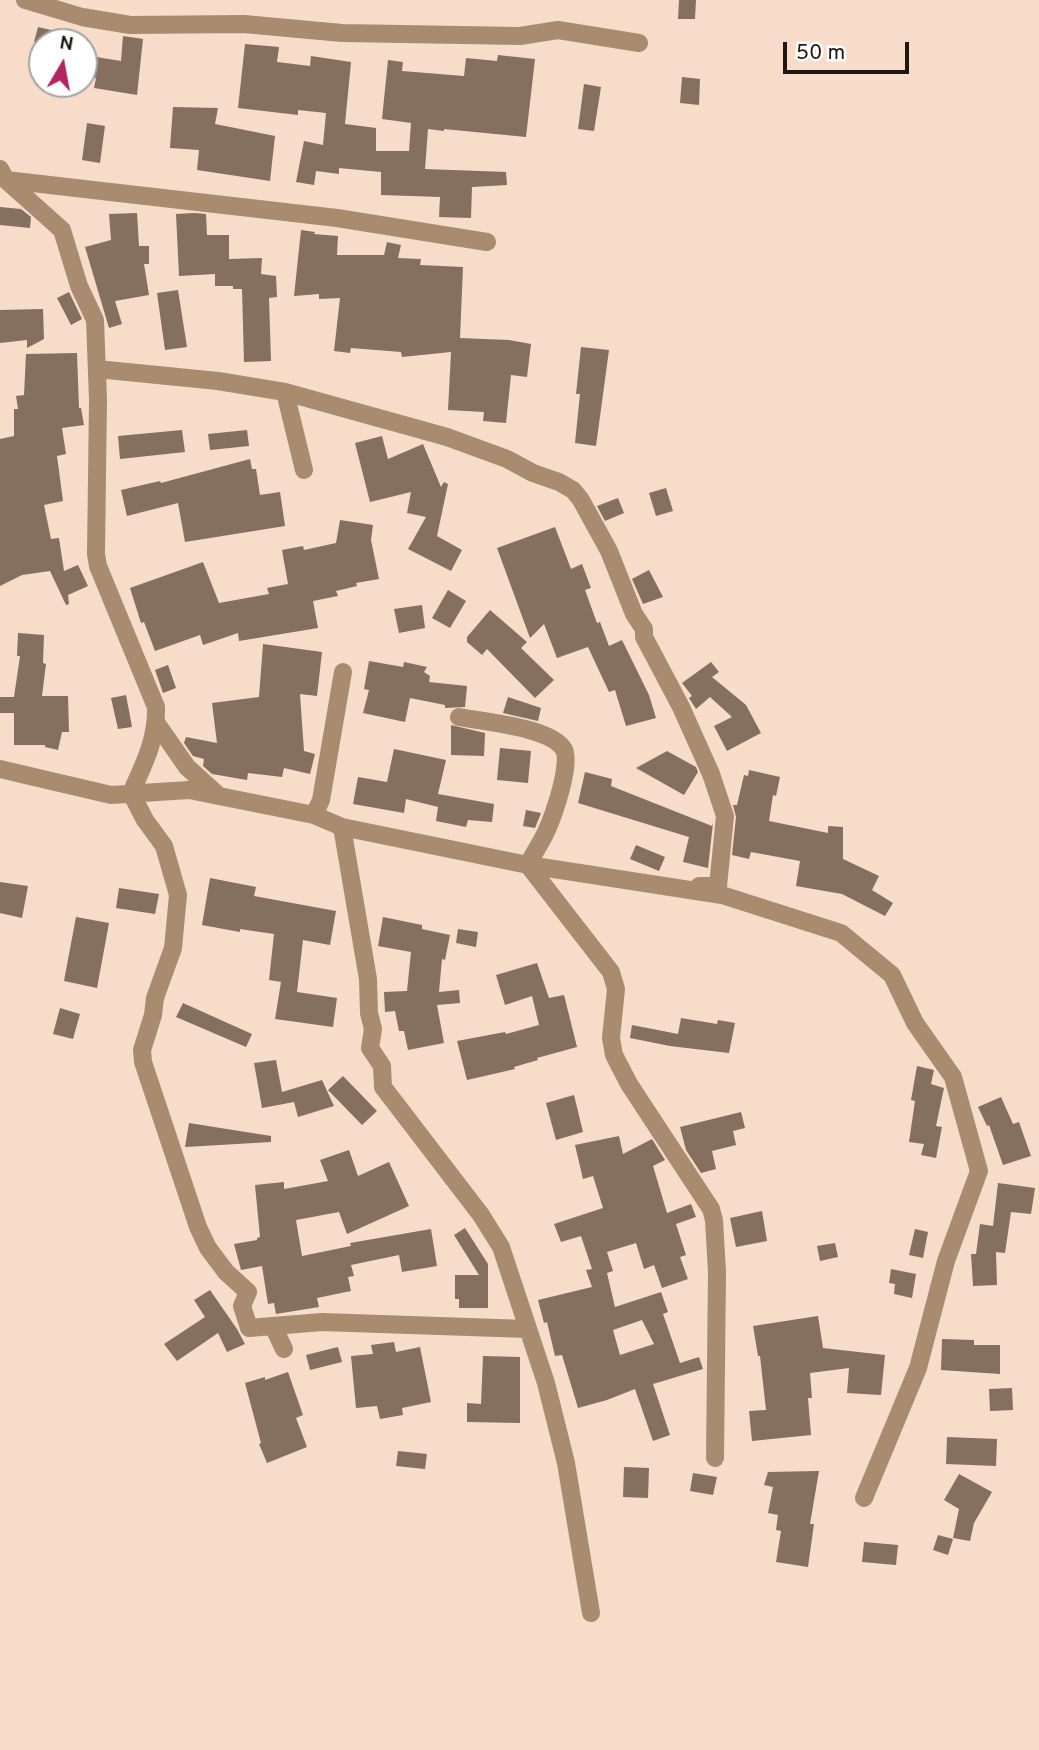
<!DOCTYPE html>
<html>
<head>
<meta charset="utf-8">
<style>
	body { margin:0 }
	#map { position:relative; width:1039px; height:1750px; overflow:hidden; background:#f6dcc9; font-family:Overpass,sans-serif }
	canvas { display:block }
	.north { position:absolute; left:28px; top:28px; width:70px; height:70px; box-sizing:border-box; background:#fff; border:2px solid #a6a2a0; border-radius:50%; rotate:10deg; font-size:19px; font-weight:700; line-height:28px; text-align:center; color:#201711 }
	.north::after { content:''; display:block; margin:auto; width:24px; height:32px; background:#b02562; clip-path:polygon(50% 0,100% 100%,50% 72%,0 100%) }
	.scale { position:absolute; left:783px; top:42px; width:126px; height:32px; box-sizing:border-box; border:4px solid #201711; border-top:0; padding-left:9px; font-size:21px; line-height:24px; white-space:nowrap; color:#201711; -webkit-text-stroke:5px #fff; paint-order:stroke }
</style>
</head>
<body>
<div id="map">
<canvas width="1039" height="1750"></canvas>
<div class="north">N</div>
<div class="scale">50 m</div>
</div>
<script>
const c = document.querySelector('canvas').getContext('2d');
c.lineJoin = 'round';
function fillPath(path, color) { c.fillStyle = color; c.fill(path, 'evenodd'); }
function stroke(path, color, width, dash) { c.strokeStyle = color; c.lineWidth = width; c.lineCap = dash ? 'butt' : 'round'; c.setLineDash(dash || []); c.stroke(path); }
fillPath(new Path2D(`
	M679,0H696L695,19H678Z
	M38,27L81,37L80,42H34Z
	M123,36L143,39L137,95L94,88L96,78L84,75V55L121,61Z
	M245,44L279,47L277,62L310,66L311,56L351,62L345,124L376,128V151H409L411,123L382,119L388,60L403,62L402,71L464,76L466,58L497,61L498,55L535,59L526,137L444,129V131L428,129L425,169L506,172L507,185L472,187L471,218L439,217L440,197L381,195V172L339,168V174L316,171L314,185L296,182L304,141L323,145L326,113L298,110V115L238,108Z
	M682,77L700,79L699,105L680,103Z
	M584,84L601,87L594,131L578,129Z
	M173,107L218,108L215,124L275,136L270,181L197,170L199,150L170,148Z
	M87,123L105,126L100,163L82,160Z
	M0,207L21,209L31,217L30,228L0,225Z
	M137,213L139,246H149V264H144L149,295L115,301L122,324L109,328L85,247L111,240L109,214Z
	M195,213L206,214L207,235H229V259L262,258L261,274L276,276L277,297L269,298L271,361L244,362L242,289H233V286H215V274L179,276L176,214Z
	M301,230L315,232L314,234L338,236L337,255H384L387,242L401,245L398,258L421,259L420,265L463,267L460,338L509,340L531,344L527,377L511,375L506,423L483,421L484,412L448,410L451,352L402,357L401,352L351,348L350,353L334,351L340,298L319,299V294L294,296Z
	M178,290L187,347L165,350L157,293Z
	M69,292L82,319L71,325L57,298Z
	M43,309L44,339L27,348V340L0,343V310Z
	M581,347L609,350L596,446L575,443L580,394H576Z
	M77,353L79,408H81L84,425L62,428L66,454L57,456L63,501L44,505L51,539L59,538L64,571L78,565L88,586L68,595L69,604L66,605L50,571L22,575L0,586V439L14,436V409H18L16,396L24,395L26,354Z
	M182,430L185,452L120,459L118,436Z
	M247,430L249,446L210,450L208,434Z
	M382,436L388,459L423,444L441,487L444,482L448,484L437,536L462,550L451,571L408,549L426,517L407,513L411,492L370,502L355,443Z
	M250,459L252,469H256L260,495L280,492L285,526L185,542L178,503L127,516L121,490L160,481L161,483Z
	M666,488L673,511L656,516L649,493Z
	M618,498L624,513L605,521L597,506Z
	M340,520L373,525L371,540L379,579L356,583L357,586L336,591L338,596L313,601L318,628L239,641L238,633L203,645L200,635L155,651L144,622L141,623L130,588L203,562L219,603L269,594L267,588L288,584L282,550L303,546L304,550L336,543Z
	M555,527L571,569L582,564L591,588L585,590L597,623L600,622L609,646L622,640L649,695L656,718L626,726L615,690L609,692L588,647L557,658L544,624L530,638L497,548Z
	M649,570L663,597L643,604L632,579Z
	M448,590L466,601L450,628L432,618Z
	M422,605L425,628L399,633L394,609Z
	M490,610L527,642L521,648L554,680L535,698L487,649L482,655L467,642V637Z
	M18,633L44,635L43,663L46,664L42,696H68L69,732H62L58,750L45,747V745H14V713H0V697H14L20,656H17Z
	M263,644L322,652L317,696L300,694L304,751L315,754L310,774L284,768L282,777L248,773L247,780L212,774L203,766L204,759L193,756L184,743L186,737L217,743L212,703L259,697Z
	M369,661L403,667L404,662L427,667L424,672L430,676L429,682L467,686L465,707L445,708V705L410,698L405,722L363,713L369,690L364,689Z
	M711,662L719,672L712,677L746,705L761,733L727,751L714,726L732,717L710,697L696,709L689,698L692,696L682,683Z
	M168,665L176,688L163,693L155,670Z
	M126,695L132,727L118,729L111,698Z
	M508,697L541,708L538,721L503,713Z
	M451,725L485,733L484,756L451,755Z
	M500,748L531,751L528,783L497,780Z
	M394,749L446,760L438,794L494,804L492,822L468,820L466,827L436,821L438,807L406,799L404,813L353,804L358,777L387,782Z
	M667,751L696,767L698,772L684,795L636,768Z
	M749,770L780,777L776,796L773,795L769,821L828,833V826L843,827V859L879,876L872,890L893,903L885,916L842,894L796,886L800,861L751,852L749,859L732,855L736,817L733,805H737L744,775L748,776Z
	M585,772L612,779L611,786L712,826L713,823L708,868L683,862L689,837L578,803Z
	M526,810L541,813L535,828L523,826Z
	M636,845L665,857L659,871L630,859Z
	M210,878L256,887L254,896L336,911L330,945L303,940L297,992L337,998L333,1027L275,1019L281,982L269,980L274,934L240,929V932L202,925Z
	M0,882L28,886L22,918L0,913Z
	M119,888L159,894L155,914L116,908Z
	M76,917L109,923L97,988L64,981Z
	M383,917L422,925V929L450,935L445,960L442,959L439,992L459,990L460,1003L437,1005L444,1043L408,1050L404,1031H399L395,1011L385,1012L384,992L407,991L411,952L378,946Z
	M458,929L478,932L476,947L456,943Z
	M537,963L549,998L564,995L577,1047L537,1058L538,1060L514,1067L515,1069L467,1080L457,1041L505,1032L506,1034L539,1025L532,996L505,1005L496,975Z
	M183,1003L252,1034L246,1047L176,1017Z
	M60,1008L80,1014L73,1039L53,1034Z
	M681,1018L717,1024L718,1020L735,1023L729,1053L670,1046L630,1038L632,1025L678,1034Z
	M276,1060L282,1092L322,1080L334,1106L298,1117L294,1102L262,1108L254,1063Z
	M917,1066L934,1070L931,1084L944,1088L936,1126L942,1127L936,1158L921,1155L924,1144L909,1142L915,1101L911,1100Z
	M343,1076L377,1111L362,1125L328,1090Z
	M574,1095L583,1132L556,1140L546,1103Z
	M1001,1097L1013,1124L1019,1122L1031,1156L1003,1165L989,1125L987,1126L978,1107Z
	M741,1112L745,1128L733,1131L736,1145L712,1151L716,1169L701,1173L686,1150L680,1127Z
	M189,1123L271,1136V1142L185,1147Z
	M619,1136L623,1154L652,1139L665,1160L653,1166L667,1213L691,1204L696,1217L676,1224L686,1255L680,1257L688,1279L662,1288L654,1265L644,1269L636,1243L607,1252L613,1271L607,1273L615,1307L661,1292L668,1312L663,1314L680,1363L699,1357L703,1369L653,1384L670,1435L653,1441L635,1389L607,1400L578,1408L562,1355L555,1356L547,1322L544,1323L538,1300L592,1287L586,1270L592,1269L581,1236L561,1242L554,1224L603,1208L593,1176L583,1179L575,1145ZM642,1320L654,1344L620,1355L613,1330Z
	M349,1150L358,1176L389,1162L409,1206L347,1234L339,1212L296,1220L302,1256L351,1246L350,1243L431,1229L437,1266L402,1272L399,1255L351,1265L354,1276L348,1277L351,1291L317,1298L319,1307L276,1314L274,1303L268,1304L262,1266L241,1270L234,1244L257,1240V1238L260,1237L255,1185L284,1182V1189L328,1181L320,1160Z
	M998,1183L1035,1188L1031,1214L1011,1212L1005,1253L996,1252L997,1285L973,1286L971,1254H976L980,1224L993,1226Z
	M762,1211L767,1241L736,1247L730,1218Z
	M465,1228L488,1264V1308H459V1299H455V1275H479L454,1235Z
	M915,1229L928,1232L923,1258L909,1255Z
	M835,1243L838,1257L820,1261L817,1246Z
	M891,1269L916,1274L912,1298L894,1294L895,1284L889,1283Z
	M210,1290L237,1329L245,1344L227,1352L218,1333L177,1361L164,1344L205,1317L194,1300Z
	M818,1316L823,1348L885,1355L881,1395L847,1393L849,1368L810,1373L812,1398H808L811,1435L752,1441L749,1411L766,1410L760,1356H758L753,1326Z
	M942,1339L974,1340V1345H1000V1374L941,1370Z
	M394,1342L396,1352L420,1347L431,1402L402,1408L403,1415L380,1419L377,1406L356,1408L351,1356L373,1354L371,1345Z
	M338,1347L342,1362L310,1370L306,1355Z
	M483,1356L520,1357V1423L467,1422V1403L481,1404Z
	M288,1372L303,1415L296,1418L307,1447L267,1463L259,1444L261,1443L245,1383L265,1377V1380Z
	M1012,1388L1013,1410L990,1411L989,1389Z
	M947,1437L997,1439L996,1466L946,1464Z
	M398,1451L427,1454L425,1469L396,1466Z
	M624,1467L649,1468L648,1498L623,1497Z
	M819,1471L810,1524H814L808,1567L776,1562L781,1531L776,1530L778,1515L768,1513L773,1487L764,1485L768,1472Z
	M693,1473L717,1477L713,1495L690,1491Z
	M959,1474L992,1492L974,1523L970,1541L953,1538L959,1509L944,1500Z
	M938,1535L953,1539L948,1555L933,1550Z
	M864,1542L898,1545L896,1565L862,1562Z`), '#856f5e');
stroke(new Path2D(`
	M25,0L82,17L130,25L244,24L342,33L520,36L558,30L639,43
	M0,169L6,180L62,230L79,286L95,320L98,400L96,554L98,566L156,707C157,739 144,764 131,793L145,820L164,846L178,895L173,948L155,998L153,1015L142,1050L143,1062L198,1227L208,1248L226,1272L248,1292L242,1306L249,1328L273,1326L284,1349
	M6,180L337,218L487,242
	M97,369L218,381L285,392L447,437L507,459L533,473L559,482L573,490L581,500L609,551L634,614L644,629V637L681,707L711,774L725,816L718,886H699
	M285,392L304,470
	M459,717C484,722 548,727 563,748C573,761 553,817 546,832C541,843 533,854 528,865L611,972L616,989L611,1038L614,1055L629,1084L711,1209L714,1220L717,1272L715,1458
	M157,724L187,767L219,796
	M0,769L111,795L189,790L314,815L342,827L528,865L722,895L841,933L892,975L915,1023L953,1077L979,1171L946,1261L918,1368L864,1498
	M314,815L321,800L343,672
	M342,827L368,979L369,1013L373,1029L370,1048L382,1066L383,1087L481,1215L501,1247L546,1383L566,1463L591,1613
	M273,1326L322,1322L527,1329`), '#a98c70', 18);
</script>
</body>
</html>
